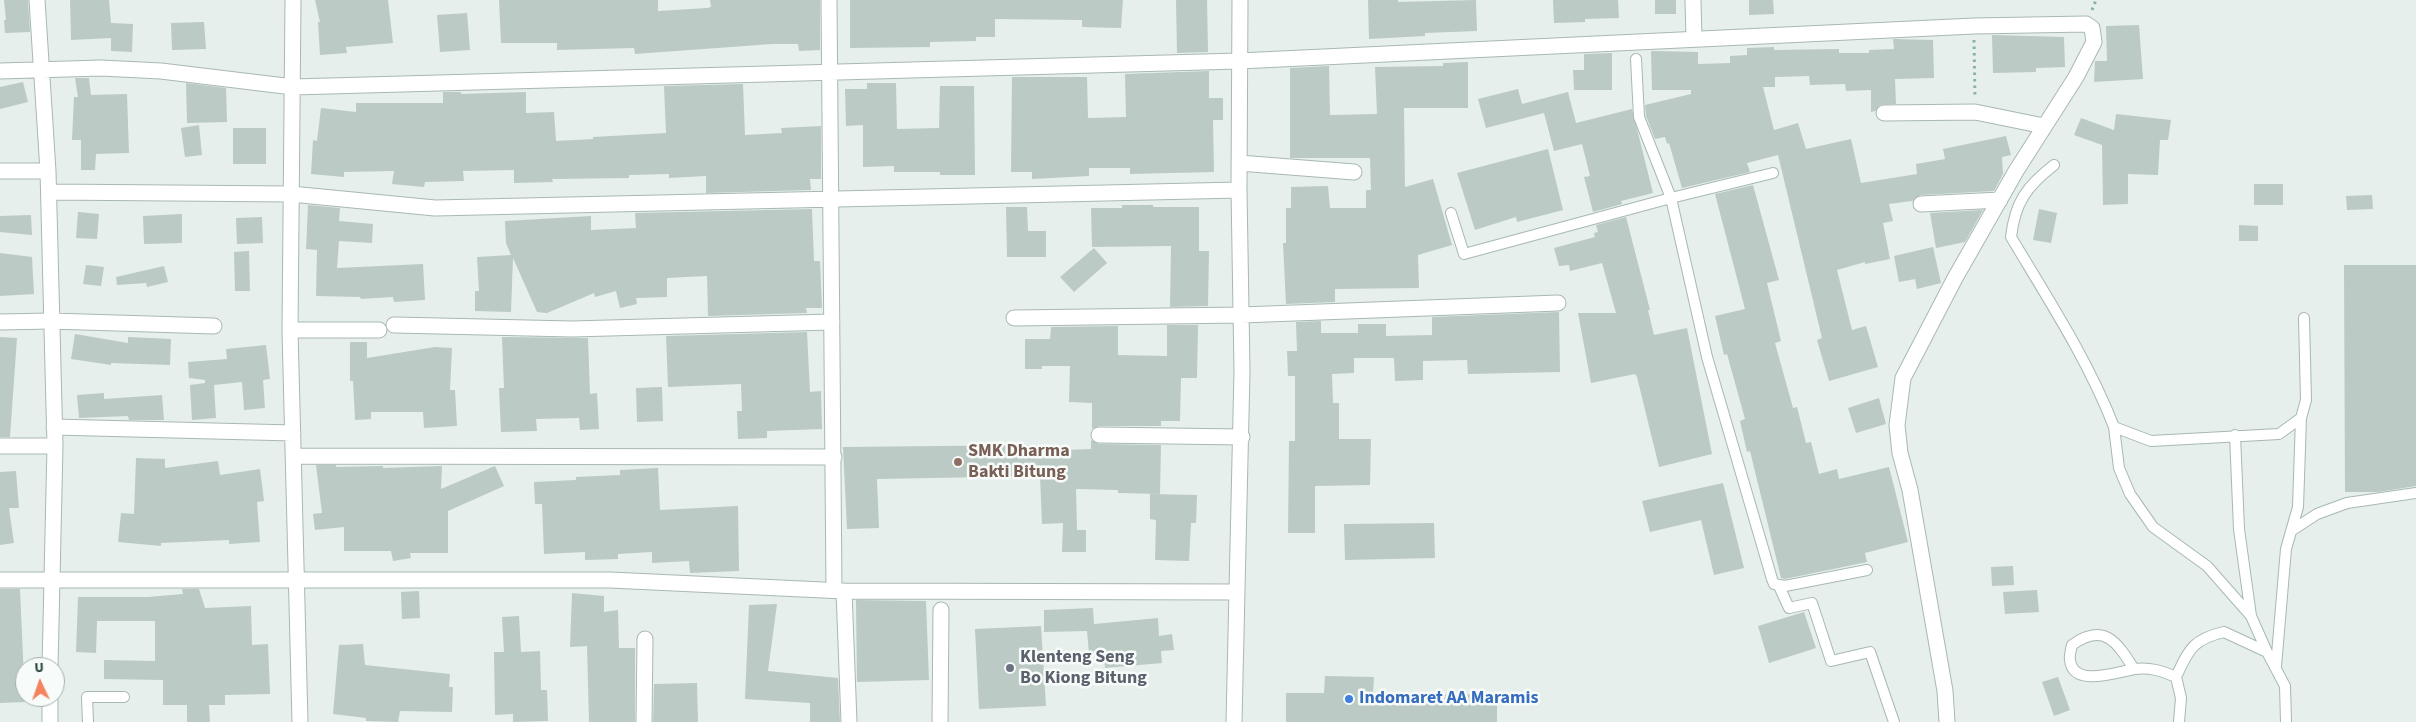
<!DOCTYPE html>
<html>
<head>
<meta charset="utf-8">
<style>
	body { margin:0 }
	#map { position:relative; width:2416px; height:722px; overflow:hidden; background:#e6efeb; font-family:"Source Sans 3",sans-serif }
	canvas { display:block }
	.north { position:absolute; left:15px; top:657px; width:50px; height:50px; box-sizing:border-box; background:#f7fbf9; border:1px solid #a3b1ad; border-radius:50%; rotate:357deg; font-size:14px; font-weight:700; line-height:20px; text-align:center; color:#24423a }
	.north::after { content:''; display:block; margin:auto; width:18px; height:22px; background:#f4845f; clip-path:polygon(50% 0,100% 100%,50% 72%,0 100%) }
</style>
</head>
<body>
<div id="map">
<canvas width="2416" height="722"></canvas>
<div class="north">U</div>
</div>
<script>
const c = document.querySelector('canvas').getContext('2d');
c.lineJoin = 'round';
function fillPath(path, color) { c.fillStyle = color; c.fill(path, 'evenodd'); }
function stroke(path, color, width, dash) { c.strokeStyle = color; c.lineWidth = width; c.lineCap = dash ? 'butt' : 'round'; c.setLineDash(dash || []); c.stroke(path); }
function label(font, color, halo, rows, align = 'center') {
  c.font = font + ' "Source Sans 3",sans-serif'; c.lineWidth = 5; c.setLineDash([]); c.textBaseline = 'middle'; c.strokeStyle = halo; c.fillStyle = color; for (const [text, x, y, turn = 0] of rows) {
    c.save(); c.translate(x, y); c.rotate((+turn || 0) * Math.PI / 180); c.textAlign = isNaN(turn) ? turn : align; if (halo) c.strokeText(text, 0, 0); c.fillText(text, 0, 0); c.restore();
  }
}
fillPath(new Path2D(`
	M4,0H28L30,32L5,33L4,20H6Z
	M70,0H109L111,23L133,24L132,52L111,51V38L71,40Z
	M315,0H388L393,43L346,47L347,53L320,55L318,22H320Z
	M499,0H658V11L707,8L711,7L710,0H820V50L799,51L798,44H772L635,54L634,48L557,50V43H501Z
	M850,0H1123L1121,28L1082,27V20L995,19V37H976V41L930,42V47L850,48Z
	M1176,0H1207L1208,52L1177,53Z
	M1368,0H1398V2L1476,0L1477,31L1425,33V36L1369,39Z
	M1553,0H1618L1619,18L1585,19V22L1554,23Z
	M1655,0H1676V14H1655Z
	M1749,0H1773L1774,14L1749,15Z
	M467,13L470,50L440,52L437,15Z
	M204,22L206,49L172,50L171,23Z
	M2139,25L2143,79L2094,82L2095,61H2107L2106,26Z
	M1992,35L2064,37L2065,67L2036,68V72L1993,73Z
	M1893,39L1933,40L1934,78L1895,79L1896,104L1880,105L1875,111L1871,112V90L1846,91L1845,84L1810,85L1809,76L1775,77V87H1763L1774,130L1798,123L1806,149L1851,139L1861,183L1917,174L1916,164L1945,159L1943,149L2006,136L2011,155L2002,157L2003,174L1994,191L1921,195L1912,201L1889,204L1893,221L1883,223L1890,259L1865,264V262L1837,270L1852,330L1866,326L1878,367L1829,381L1817,340L1822,338L1778,155L1747,163L1750,172L1682,188L1669,143L1667,144L1665,137L1655,139L1646,116L1645,105L1691,94V90H1652L1651,51L1698,52V64L1730,63V56L1747,55V48L1774,47V50L1839,49V53H1869V50L1894,49Z
	M1612,53V90H1574L1573,70H1584V54Z
	M1468,62V108H1404L1405,187L1433,179L1452,245L1418,255L1419,288L1335,289V302L1286,304L1283,243H1286V208H1291V187L1328,186L1330,208H1366V190H1371L1370,158H1290V68L1329,66L1330,115L1377,114L1375,67L1443,66V63Z
	M1209,71V98H1223V120H1213L1214,172L1130,174V168H1089V176L1032,179V172H1011L1012,77H1087L1088,118L1126,117L1125,74Z
	M75,78H89L91,95L127,94L129,153L96,154L95,170H81V140H72L74,97H78Z
	M23,82L28,102L0,109V87Z
	M186,83L226,88L227,122L187,123Z
	M867,83H896L897,129L939,128L940,86H974L975,175H940V172H894V166L863,167V125L846,126L845,89H867Z
	M743,84L745,135L782,133L781,128L821,126V179H810L811,190L706,193V176L669,178V174L629,175V178L552,179L553,182L514,183V170L463,171L464,181L425,182L424,187L392,184L394,171L344,172V177L311,174L313,140L317,141L321,108L356,112V103H443V92H461V94L526,92V113L554,112L556,141L593,139V137L666,133L664,86Z
	M1518,89L1522,104L1568,92L1576,123L1632,109L1653,193L1621,201L1622,204L1593,212L1584,177L1590,176L1582,144L1554,151L1544,113L1486,128L1478,99Z
	M2116,114L2171,120L2168,140H2160L2158,175L2128,174V204L2103,205L2102,145L2074,135L2081,118L2114,130Z
	M199,125L202,155L185,157L181,128Z
	M233,128H266V164H233Z
	M1548,149L1563,210L1517,222L1516,217L1475,230L1457,173Z
	M2254,184H2283V205H2254Z
	M1753,185L1779,280L1767,283L1781,341L1775,343L1793,408L1797,407L1806,443L1811,442L1819,474L1837,469L1839,479L1889,467L1908,542L1865,553L1867,562L1785,579L1781,578L1750,451L1747,452L1740,421L1745,419L1727,354L1724,355L1715,316L1745,309L1715,194Z
	M2372,195L2373,209L2347,210L2346,196Z
	M308,205L340,208L339,221L373,224L372,243L339,241L337,268L423,264L425,300L394,302L393,297L361,299L360,297L316,296L317,250L306,249Z
	M1122,205H1153V207H1199V251H1209L1208,306L1170,307L1171,246L1092,247L1091,208H1122Z
	M1006,207H1027L1028,231H1046V257H1007Z
	M812,209L814,261H820L822,308H806L807,313L708,316L707,276L667,278V297L636,298L637,304L620,308L616,291L595,297L594,293L547,313L537,312L513,258L511,312L475,311V291H479L477,257L511,255L506,243L505,221L591,216V230L636,228L635,213Z
	M2039,209L2057,213L2051,243L2033,240Z
	M1983,210L1965,242L1936,248L1930,213Z
	M78,212L99,214L97,239L76,238Z
	M182,214V243L144,244L143,216Z
	M31,215L32,235L0,232V216Z
	M262,217L263,243L237,244L236,218Z
	M1626,217L1650,310H1648L1654,335L1687,328L1712,454L1659,467L1637,377L1635,374L1591,383L1578,313H1616L1602,263L1570,271L1569,265L1559,266L1554,248L1595,237L1594,233L1598,232L1596,225Z
	M2239,225L2258,226V241H2239Z
	M1933,247L1941,283L1917,289L1915,279L1899,282L1894,256Z
	M1094,248L1107,263L1074,292L1060,277Z
	M249,251L250,291H235L234,252Z
	M0,253L32,257L34,294L0,296Z
	M86,265L104,267L101,286L83,284Z
	M2344,265H2416V486L2378,492H2345Z
	M164,266L168,282L147,287L146,283L117,285L116,277Z
	M1559,312L1560,372L1468,374L1467,360L1423,361V380L1395,381L1394,358H1354V373L1332,374L1333,403H1339V439H1371L1370,485L1315,486V533H1288L1289,441H1295V376H1288L1287,351H1297L1296,322L1321,321V333H1358V324H1386V336L1432,335V317Z
	M1167,325H1198L1197,378H1181L1180,421H1161V426H1099L1092,429V403L1069,402L1070,366H1042V369H1025V339H1050L1051,327L1118,326V355L1167,356Z
	M807,332L810,392L821,391L822,429L767,431V438L738,439L737,411H742L741,384L668,387L666,336Z
	M75,334L128,343V337L171,339L170,365L111,363V365L71,359Z
	M0,337L17,338L10,437H0Z
	M502,337L588,338L590,394L597,393L599,429L580,430L579,418L536,419L537,431L501,432L499,388H504Z
	M350,342H367V358L435,347L452,348L450,390H455L457,426L424,428L423,412H371V419L355,420L353,381H350Z
	M266,345L270,379L263,380L265,408L244,410L242,382L214,385L216,418L192,420L190,385L205,383V380L189,378L188,362L227,359L226,349Z
	M662,387L663,421L637,422L636,388Z
	M104,393V399L162,395L164,420H129L128,416L79,418L77,395Z
	M1879,398L1886,424L1856,433L1848,408Z
	M1091,440L1099,444L1161,445L1160,494L1118,493V490L1076,489L1077,530H1086V552H1062L1063,523L1042,524L1040,476L877,479L879,528L847,529L843,447L1037,445V451L1091,449Z
	M136,458L165,459V468L218,461L220,475L260,469L264,501L257,502L260,542L229,544V540L161,543V546L118,542L121,513L134,514Z
	M316,465H336V467L383,466V468L442,466L441,489L495,466L504,486L448,511V553H410L411,558L393,561L391,551H344V527L315,530L313,514L322,513Z
	M658,468L660,510L738,506L739,571L690,573L689,561L652,563V552L618,554V559L585,560V552L544,554L542,504H535L534,482L576,480V477L620,475V470Z
	M16,471L19,508H9L14,543L0,545V472Z
	M1723,483L1744,568L1714,575L1701,520L1650,532L1642,501Z
	M1150,494L1197,495L1196,523H1191L1189,561L1155,560L1156,520L1150,519Z
	M1434,523L1435,558L1345,560L1344,524Z
	M2013,566L2014,585L1992,586L1991,567Z
	M0,589H20L25,702L0,703Z
	M182,589H199L205,608L251,606L252,645L268,644L270,694L225,695V705H209L210,722H187V705H163V680L104,679V660L155,661V621H97L96,653L76,652L78,597H148L183,594Z
	M2037,590L2039,612L2005,614L2003,592Z
	M419,591L420,618L402,619L401,592Z
	M572,593L604,596V612L618,610L619,648H635V722H589L587,646L570,647Z
	M856,600L926,601L929,680L857,682Z
	M777,604L768,671L838,678L840,722H810V703L745,699L749,605Z
	M1093,608L1094,624L1158,618L1159,636L1172,634L1174,650L1161,651L1162,663L1105,668L1104,653L1089,654L1087,631L1044,632V610Z
	M1804,612L1816,648L1769,663L1758,626Z
	M519,616L521,652L540,651L541,690H547L548,721L513,722V714L495,715L494,652H504L502,617Z
	M1041,626L1046,706L979,709L975,629Z
	M363,644L365,665L450,674L449,687H453L452,712L400,711L398,722L366,721V718L333,714L339,645Z
	M1325,676L1374,677L1373,695L1497,694V722H1286V693H1324Z
	M2058,677L2070,710L2054,716L2042,682Z
	M697,683L698,722H653L654,684Z`), '#bbcac4');
const service = new Path2D(`
	M1636,59L1639,117L1671,198L1707,357L1772,579L1774,584L1785,586L1867,570
	M2054,165C2027,186 2015,202 2011,237C2048,299 2088,360 2114,427L2151,441L2279,434L2301,418L2306,400L2304,318
	M1451,213L1464,254L1671,198L1773,173
	M2114,427L2119,468L2130,494L2153,527L2207,566L2251,616
	M2235,435L2239,529L2251,616L2267,652
	M2291,531L2317,514L2347,503L2416,493
	M1779,586L1789,608L1812,603L1831,661L1870,652L1894,722
	M2276,666L2286,549L2298,507L2301,418
	M2134,669C2117,642 2104,622 2072,645C2071,650 2069,656 2070,660C2073,689 2120,671 2135,669C2150,667 2162,671 2176,677L2181,698L2179,722
	M2176,677C2189,649 2193,639 2224,632L2267,652L2285,686L2286,722
	M88,722L87,697H124`);
const pedestrian = new Path2D(`
	M0,322L51,321`);
const minor = new Path2D(`
	M37,0L48,171L55,446L50,667
	M293,0L290,330L300,722
	M829,0L834,590
	M1693,0L1694,39
	M0,71L101,68L161,71L293,87L1239,61L1974,26L2086,24L2092,28L2094,42L2076,77L2016,171L1955,278L1903,378L1897,425L1900,453L1910,490L1945,691L1947,722
	M1884,113L1975,112L2044,126
	M1239,163L1354,172
	M0,171H48
	M49,192L291,194L435,208L1239,190
	M1921,204L2000,200
	M1014,318L1242,315L1558,303
	M51,321L214,326
	M394,325L572,329L832,322
	M290,330H379
	M54,427L293,433
	M1099,435L1242,437
	M0,446H55
	M294,456L834,457
	M0,580H610L844,591L1236,592
	M844,591L849,722
	M50,722V697
	M644,722L645,639
	M940,722L941,610
	M1234,722L1242,371L1239,190L1240,0`);
stroke(service, '#a8b8b2', 12);
stroke(pedestrian, '#a8b8b2', 17);
stroke(minor, '#a8b8b2', 17);
stroke(new Path2D(`
	M2092,10L2096,0
	M1974,40L1975,98`), '#86b3a5', 3, [2.5, 4]);
stroke(service, '#fff', 10);
stroke(pedestrian, '#fff', 15);
stroke(minor, '#fff', 15);
for (const [x, y, r, color] of [
	[958,462,5,"#8d6e63"],
	[1010,668,5,"#6b7280"],
	[1349,699,5,"#3f7fe0"]
]) { const dot = new Path2D(); dot.arc(x, y, r, 0, 2 * Math.PI); c.fillStyle = color; c.fill(dot); stroke(dot, '#f7fbf9', 2); }
label('bold 18px', '#785e54', '#f7fbf9', [
	["SMK Dharma",968,452],
	["Bakti Bitung",968,473]
], 'left');
label('bold 18px', '#5b616d', '#f7fbf9', [
	["Klenteng Seng",1020,658],
	["Bo Kiong Bitung",1020,679]
], 'left');
label('bold 18px', '#366cbe', '#f7fbf9', [
	["Indomaret AA Maramis",1359,699]
], 'left');
</script>
</body>
</html>
